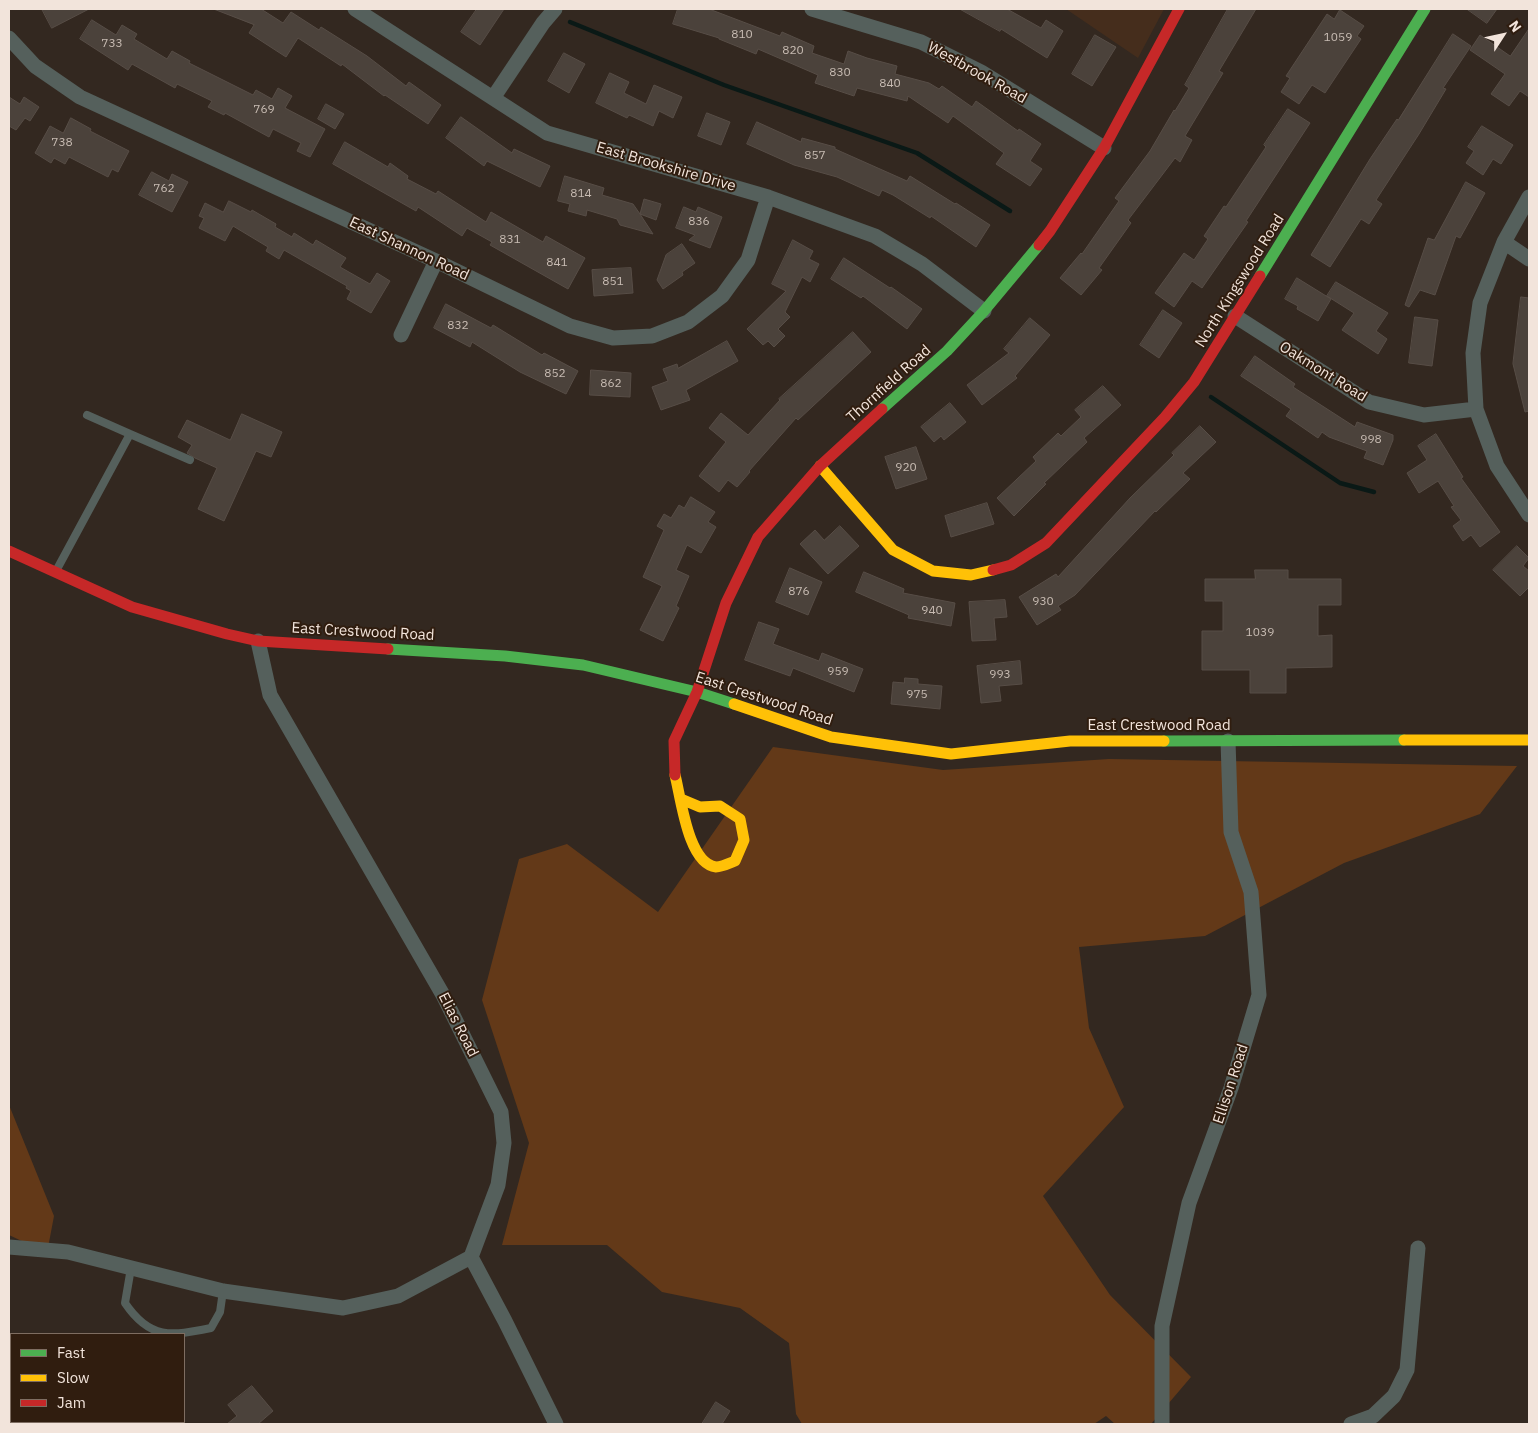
<!DOCTYPE html>
<html>
<head>
<meta charset="utf-8">
<style>
	body { margin:0 }
	#map { position:relative; width:1538px; height:1433px; overflow:hidden; background:#332820; font-family:"IBM Plex Sans",sans-serif }
	canvas { display:block }
	.frame { position:absolute; inset:0; border:10px solid #f2e4db; pointer-events:none }
	.legend { position:absolute; left:10px; top:1333px; width:175px; height:90px; box-sizing:border-box; background:#301d0f; border:1px solid #7e6d61; margin:0; padding:6px 9px; list-style:none; font-size:15px; color:#f2e4db }
	.legend li { display:flex; align-items:center; gap:10px; height:25px }
	.legend b { width:25px; border:1px solid #7e6d61 }
	.north { position:absolute; left:1478px; top:10px; width:50px; height:50px; -webkit-text-stroke:4px #301d0f; paint-order:stroke; rotate:55deg; font-size:14px; font-weight:700; line-height:20px; text-align:center; color:#f2e4db }
	.north::after { content:''; display:block; margin:auto; width:18px; height:22px; background:#f2e4db; clip-path:polygon(50% 0,100% 100%,50% 72%,0 100%) }
</style>
</head>
<body>
<div id="map">
<canvas width="1538" height="1433"></canvas>
<div class="frame"></div>
<ul class="legend">
<li><b style="height:6px;background:#4caf50"></b>Fast</li>
<li><b style="height:6px;background:#ffc107"></b>Slow</li>
<li><b style="height:6px;background:#c62828"></b>Jam</li>
</ul>
<div class="north">N</div>
</div>
<script>
const c = document.querySelector('canvas').getContext('2d');
c.lineJoin = 'round';
function fillPath(path, color) { c.fillStyle = color; c.fill(path, 'evenodd'); }
function stroke(path, color, width, dash) { c.strokeStyle = color; c.lineWidth = width; c.lineCap = dash ? 'butt' : 'round'; c.setLineDash(dash || []); c.stroke(path); }
function label(font, color, halo, rows, align = 'center') {
  c.font = font + ' "IBM Plex Sans",sans-serif'; c.lineWidth = 4; c.setLineDash([]); c.textBaseline = 'middle'; c.strokeStyle = halo; c.fillStyle = color; for (const [text, x, y, turn = 0] of rows) {
    c.save(); c.translate(x, y); c.rotate((+turn || 0) * Math.PI / 180); c.textAlign = isNaN(turn) ? turn : align; if (halo) c.strokeText(text, 0, 0); c.fillText(text, 0, 0); c.restore();
  }
}
fillPath(new Path2D(`
	M1066,9H1164L1138,58Z`), '#452d1c');
fillPath(new Path2D(`
	M773,747L943,770L1109,759L1517,766L1480,814L1344,863L1205,936L1079,947L1089,1028L1124,1107L1043,1196L1110,1295L1191,1377L1151,1424H1115L1106,1416L1094,1424H802L796,1414L789,1343L740,1308L662,1292L607,1245H502L529,1143L482,1000L519,859L567,844L658,912Z
	M9,1105L54,1216L47,1253L9,1235Z`), '#633918');
stroke(new Path2D(`
	M570,22L724,85L917,153L1010,211
	M1211,397L1340,483L1374,492`), '#0a1916', 4.5);
const building = new Path2D(`
	M42,9H89L52,28Z
	M214,9H261L283,23L291,12L319,30L321,27L367,56L406,86L409,82L441,105L428,124L385,95L384,96L342,64L341,66L298,38L286,57L249,33L254,25Z
	M477,9H504L480,45L461,32Z
	M678,9H709L780,36L782,32L814,46L812,53L844,64L848,51L867,58L897,66L895,74L929,83L939,89L942,86L972,107L976,101L1018,131L1019,129L1041,144L1030,161L1042,169L1030,186L996,164L1004,153L953,116L948,123L908,96L907,101L857,88L854,96L815,83L818,75L758,49L756,54L719,39V38L673,24Z
	M960,9H1007L1041,28L1046,20L1063,31L1047,58L1001,29L1000,31Z
	M1228,9H1256L1219,71L1223,73L1185,136L1192,140L1180,162L1175,158L1128,220L1131,223L1099,268L1102,270L1081,295L1060,278L1081,253L1082,254L1119,201L1115,198L1150,151L1174,110L1175,111L1189,88L1185,85Z
	M1467,9H1497L1487,23Z
	M1340,10L1364,26L1357,36L1361,39L1325,93L1312,85L1299,104L1281,92L1290,78L1286,76L1327,14L1334,19Z
	M92,20L116,35L122,25L137,34L134,39L167,59L172,51L190,61L189,63L253,95L256,90L272,99L278,88L292,96L285,108L325,129L310,157L297,151L301,143L273,129L269,137L225,113L224,115L208,107L212,101L177,84L175,88L132,64L128,70L80,39Z
	M1529,29V97L1520,91L1509,106L1491,94L1505,74L1470,50L1480,35L1510,56Z
	M1453,34L1471,46L1443,88L1446,89L1419,134L1376,200L1382,204L1369,224L1361,219L1330,267L1311,255L1370,159L1397,119L1398,120Z
	M1095,35L1116,47L1092,86L1072,74Z
	M564,53L585,64L569,93L548,81Z
	M610,73L629,82L624,93L646,104L654,85L682,97L673,118L659,111L653,126L629,115L627,118L596,103Z
	M9,97L20,104L24,97L39,107L30,121L25,118L16,130L9,126Z
	M326,104L344,114L335,129L318,119Z
	M1288,109L1310,123L1246,221L1248,222L1202,288L1192,281L1174,307L1155,293L1184,253L1194,260L1208,239L1204,236L1224,206L1226,207L1266,147L1264,145Z
	M707,113L730,122L721,145L698,136Z
	M461,117L512,153L514,149L550,166L540,187L487,161L484,166L446,138Z
	M71,118L91,129L90,131L129,151L118,172L112,169L108,177L69,157L65,164L54,158L51,163L35,153L50,126L63,133Z
	M757,122L801,142L802,138L835,147V149L907,181L910,176L955,204L956,203L990,225L976,247L931,216L930,218L893,195L882,190L879,196L837,177L794,165L747,144Z
	M1482,126L1513,145L1501,164L1493,159L1483,175L1466,163L1474,151L1468,147Z
	M345,142L388,167L390,163L408,176L407,179L436,194L438,191L486,222L491,212L543,242L546,236L585,258L568,289L490,245L492,242L467,228L462,236L418,207L416,211L333,164Z
	M152,172L169,181L172,174L188,182L172,212L139,195Z
	M565,176L604,188L602,195L633,204L640,214L644,199L661,204L656,220L640,214L653,234L620,225L617,219L587,210L586,216L568,211L570,204L558,201Z
	M1466,182L1485,193L1460,238L1456,236L1435,295L1420,290L1409,307L1405,305L1428,238L1434,240Z
	M229,201L251,212L252,210L276,224L275,227L292,237L294,233L313,245L316,240L346,258L340,267L370,284L377,273L390,281L371,313L347,299L351,291L346,288L347,286L284,250L279,259L266,251L268,247L233,226L225,241L199,228L204,218L199,216L205,203L223,212Z
	M684,207L696,212L698,207L722,217L710,248L689,240L695,235L676,228Z
	M793,240L813,251L809,259L819,264L810,282L802,277L785,312L790,317L778,329L785,336L774,347L768,341L763,345L747,329L786,291L772,284Z
	M682,244L695,263L682,272L683,275L663,289L657,280L666,255Z
	M844,258L890,288L891,287L922,309L907,329L863,296L861,298L831,279Z
	M631,268L633,293L594,296L592,270Z
	M1297,278L1331,299L1318,321L1297,309L1298,306L1285,299Z
	M1336,282L1388,313L1376,331L1387,339L1378,354L1342,330L1354,313L1327,296Z
	M1521,297L1529,298V411L1525,412L1513,364Z
	M446,304L491,328L493,325L542,355L544,353L578,371L566,394L520,372L472,342L470,347L434,328Z
	M1163,310L1182,323L1159,358L1140,345Z
	M1415,317L1438,320L1432,366L1409,363Z
	M1030,318L1050,335L1015,376L1017,378L982,405L967,385L1009,353L1004,349Z
	M853,332L871,352L798,420L796,418L749,471L750,472L737,487L728,480L719,492L699,476L726,442L709,428L721,413L748,435L780,400L779,399Z
	M727,341L738,361L686,390L690,400L661,410L652,387L668,381L663,369L677,364L678,368Z
	M1255,356L1295,384L1293,387L1355,427L1357,422L1393,435V440L1383,465L1364,458L1367,451L1329,437L1322,432L1318,438L1286,416L1291,409L1241,376Z
	M591,370L631,373L630,397L590,395Z
	M1103,386L1121,405L1084,438L1087,442L1044,483L1046,484L1014,516L997,498L1036,461L1033,457L1058,433L1061,436L1081,417L1075,410Z
	M950,403L966,422L944,440L941,436L934,442L921,427Z
	M242,414L282,432L271,457L256,451L224,521L198,509L217,468L195,458L187,453L192,445L178,437L187,420L230,440Z
	M1200,426L1216,442L1183,473L1190,479L1156,512L1155,511L1075,595L1058,606L1061,610L1037,625L1019,597L1056,574L1058,577L1130,498L1174,455L1172,453Z
	M1436,434L1463,477L1461,478L1500,532L1480,547L1471,535L1463,541L1453,526L1461,520L1451,507L1454,506L1438,481L1419,493L1407,473L1427,460L1418,446Z
	M916,447L927,479L896,489L885,457Z
	M691,497L715,512L708,522L716,527L701,553L687,545L676,570L689,576L676,606L679,608L663,641L640,630L662,586L643,577L664,530L657,526L664,514L671,518L679,505L684,508Z
	M987,503L994,524L951,537L945,516Z
	M840,526L859,546L828,574L800,544L815,530L824,540Z
	M1517,546L1529,558L1523,566L1529,571V587L1520,596L1493,570Z
	M790,568L822,582L808,615L776,602Z
	M1255,570H1288V579H1341V605H1318V636L1332,635V667L1286,668V693H1250V670H1202V631H1223V601H1205V579H1255Z
	M864,572L904,589L903,593L955,603L951,626L908,618L909,615L856,592Z
	M1005,600L1007,617L994,618L996,640L972,641L969,602Z
	M759,622L779,629L773,644L819,661L822,653L863,669L854,692L793,668L790,676L745,660Z
	M1020,661L1022,684L999,686L1001,701L981,703L977,666Z
	M905,678L918,679V684L942,686L940,709L891,704L893,682L904,683Z
	M252,1386L273,1411L258,1424H227L237,1416L228,1405Z
	M716,1402L730,1411L722,1424H702Z`);
fillPath(building, '#4b423b');
stroke(building, '#574d46', 1);
stroke(new Path2D(`
	M130,434L190,460
	M56,571L130,434L87,415
	M131,1268L125,1303C150,1340 171,1336 211,1328L220,1312L223,1291`), '#55605c', 8);
stroke(new Path2D(`
	M355,9L547,133L768,197L875,236L922,264L984,311
	M812,9L921,42L981,72L1104,148
	M9,38L35,66L80,97L436,261L570,326L613,338L652,336L688,322L722,296L748,260L768,197
	M493,98L543,23L555,9
	M1529,197L1504,242L1480,303L1473,353L1476,409L1497,466L1529,515
	M1504,242L1529,259
	M1235,316L1369,402L1424,415L1476,409
	M401,335L436,261
	M258,641L270,695L443,995L501,1112L504,1143L498,1185L471,1257L505,1321L556,1424
	M9,1247L68,1252L223,1291L343,1308L398,1296L471,1257
	M1162,1424V1326L1189,1203L1231,1088L1259,995L1251,892L1231,832L1228,741
	M1351,1424L1373,1416L1394,1396L1407,1370L1418,1248`), '#55605c', 15);
stroke(new Path2D(`
	M1260,276L1425,9
	M882,409L947,351L984,311L1039,245
	M388,649L505,656L583,665L697,692L734,704
	M1164,741L1404,740`), '#4caf50', 11);
stroke(new Path2D(`
	M820,466L893,550L933,571L971,575L993,570
	M734,704L831,737L951,754L1070,741H1164
	M1404,740H1529
	M675,775C681,798 688,864 716,867C722,867 730,863 735,861L744,840L740,819L720,806L700,807L681,799`), '#ffc107', 11);
stroke(new Path2D(`
	M1039,245L1050,231L1104,148L1179,9
	M9,551L132,607L227,634L258,641L388,649
	M993,570L1011,565L1046,543L1165,417L1194,382L1260,276
	M675,775L674,741L697,692L726,603L758,537L820,466L882,409`), '#c62828', 11);
label('12px', '#c8bcb3', null, [
	["810",742,35],
	["1059",1338,38],
	["733",112,44],
	["820",793,51],
	["830",840,73],
	["840",890,84],
	["769",264,110],
	["738",62,143],
	["857",815,156],
	["762",164,189],
	["814",581,194],
	["836",699,222],
	["831",510,240],
	["841",557,263],
	["851",613,282],
	["832",458,326],
	["852",555,374],
	["862",611,384],
	["998",1371,440],
	["920",906,468],
	["876",799,592],
	["930",1043,602],
	["940",932,611],
	["1039",1260,633],
	["959",838,672],
	["993",1000,675],
	["975",917,695]
]);
label('15px', '#f2e4db', '#301d0f', [
	["Westbrook Road",977,73,29],
	["East Brookshire Drive",666,167,16],
	["East Shannon Road",409,249,25],
	["North Kingswood Road",1240,281,-58],
	["Oakmont Road",1323,372,32],
	["Thornfield Road",889,384,-42],
	["East Crestwood Road",363,632,3],
	["East Crestwood Road",764,699,18],
	["East Crestwood Road",1159,726],
	["Elias Road",458,1025,63],
	["Ellison Road",1231,1084,-72]
]);
</script>
</body>
</html>
